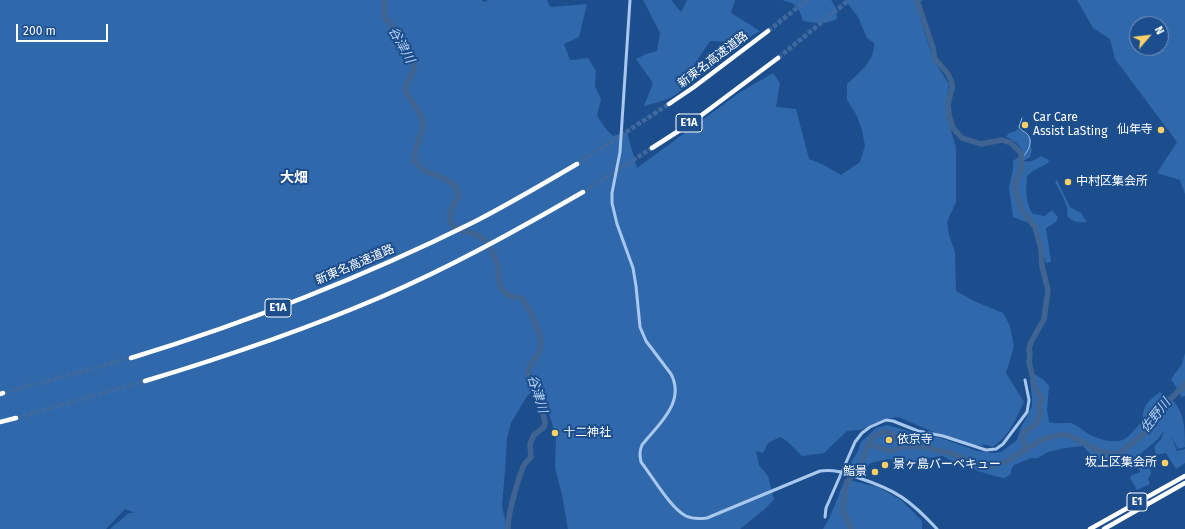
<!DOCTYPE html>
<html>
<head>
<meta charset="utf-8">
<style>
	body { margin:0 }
	#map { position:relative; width:1185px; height:529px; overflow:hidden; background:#1c4e8d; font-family:"Fira Sans",sans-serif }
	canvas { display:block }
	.north { position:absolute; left:1129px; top:16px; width:40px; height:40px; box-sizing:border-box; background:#1c4e8d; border:1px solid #7795bb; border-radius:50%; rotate:62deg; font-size:11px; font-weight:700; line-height:16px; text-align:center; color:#fff }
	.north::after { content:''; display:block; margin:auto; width:14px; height:18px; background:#fed167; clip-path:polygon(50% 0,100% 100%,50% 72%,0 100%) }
	.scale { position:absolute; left:16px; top:24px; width:92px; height:18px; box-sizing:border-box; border:2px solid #fff; border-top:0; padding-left:5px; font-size:12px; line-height:14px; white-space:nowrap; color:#fff; -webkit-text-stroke:3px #1c4e8d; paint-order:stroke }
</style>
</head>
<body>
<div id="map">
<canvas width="1185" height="529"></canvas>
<div class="north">N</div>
<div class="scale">200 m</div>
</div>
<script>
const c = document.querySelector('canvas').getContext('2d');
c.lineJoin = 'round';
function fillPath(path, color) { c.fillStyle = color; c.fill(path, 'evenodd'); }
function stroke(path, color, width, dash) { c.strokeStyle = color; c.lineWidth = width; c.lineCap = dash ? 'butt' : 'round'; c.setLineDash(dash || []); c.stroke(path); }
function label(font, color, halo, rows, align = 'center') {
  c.font = font + ' "Fira Sans","Noto Sans JP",sans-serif'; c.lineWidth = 4; c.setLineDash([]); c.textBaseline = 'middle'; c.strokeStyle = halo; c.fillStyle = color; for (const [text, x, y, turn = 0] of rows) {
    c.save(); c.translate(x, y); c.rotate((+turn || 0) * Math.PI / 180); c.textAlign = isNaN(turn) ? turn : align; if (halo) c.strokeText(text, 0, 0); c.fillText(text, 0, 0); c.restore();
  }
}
fillPath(new Path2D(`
	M0,0H482L484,2L488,0H547L550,7L587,4L579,37L564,44L570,60L588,58L596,71L595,86L601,99L597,116L606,129L613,136L627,132L637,168L739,93L773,73L780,83L776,107L796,109L809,159L822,164L841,175L860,162L865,146L862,130L856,114L847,100V84C859,73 875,61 874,43L867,38L858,17L845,0H923L917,4L924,31L934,61L949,84L946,108L948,120L956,148V202L947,222L949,235L955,252L956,291L976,302L1003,313L1010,326L1014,346L1006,373L1024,402C1016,419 1009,436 993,447L983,444V446L968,444L943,436L898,417L886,419L860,430L847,431L824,453L802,456L787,441L780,437L768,443L763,453L756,451L759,465L768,476L774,499L765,509L740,529H568L562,495L555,468L556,437L549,413L543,400L532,392L527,396L511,423L507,438L505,471L502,506L507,529H110L129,513H135L125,509L106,529H0Z
	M643,0H671L681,12L687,0H735L731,13L760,31L738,44L729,42L710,41L694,65L695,76C677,97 671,99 644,106L653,83L636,59L646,54L657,51L660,33Z
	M781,0H831L836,8L837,19C824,25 817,23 803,21C798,6 796,3 781,0Z
	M1077,0H1185V194L1180,180L1157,173L1177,142L1115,59L1110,39L1093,28ZM1137,24H1161V48H1137Z
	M1018,128C1022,133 1028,133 1031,141L1030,144L1032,150L1030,157L1025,160H1023C1024,147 1016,141 1006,137L1009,133L1016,131Z
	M1041,156L1049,160L1048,163L1033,171L1027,176C1026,188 1025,204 1033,214L1045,216L1052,210L1058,217L1056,222L1046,228L1051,262L1046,263L1037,231L1029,223L1013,217L1009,188L1013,170V161L1017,158C1028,163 1030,163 1041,156Z
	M1057,180L1070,207L1081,213L1087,222C1078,223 1073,222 1067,216C1071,207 1058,190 1055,181Z
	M1185,353V396L1182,397L1171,379L1182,364Z
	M1032,375H1036L1044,380L1049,386L1047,410L1049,422C1056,425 1064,422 1071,423C1077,425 1084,431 1090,435C1094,437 1099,438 1104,440C1127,445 1128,435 1143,421C1142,406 1148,401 1160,392C1164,395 1168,397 1171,399C1185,411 1185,430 1185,447L1178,449L1171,436L1177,451L1185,449V463L1176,469L1166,453L1156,455L1154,447L1161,439L1164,431L1158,439L1139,455L1127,461L1120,463L1094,458L1083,446L1065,448L1048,452L1038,458H1031L1014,465L1011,470V474L1005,478L998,477L978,471L965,464H956L943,456L920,459L914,463V467L909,462L887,459L871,463L862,470L851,469L850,464L857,453L861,442L876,428L887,425L918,434L941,438L977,451L995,453L1001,452L1017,440L1022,425L1026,419L1032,406V399L1030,379Z
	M1141,461H1145L1151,471V474L1148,479L1150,484L1137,490L1130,478L1132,475L1140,472L1139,466Z
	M845,479L878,487L901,500L922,521V529H823L829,519Z`), '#2f68ab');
stroke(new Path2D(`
	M1021,158C1028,153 1034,141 1027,134C1024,131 1021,131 1019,127L1022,118`), '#9cc3ef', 1);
stroke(new Path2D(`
	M384,0L385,6L384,13L386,19L390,23L405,52L414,65L413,71L406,86V91C411,103 427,117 422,132C419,142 414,149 414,160C425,177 446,174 456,188C464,200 446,207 451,222C456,234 477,231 485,240C490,247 497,260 498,268C499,279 497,287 508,295C512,298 518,296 522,299C530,310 546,339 539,352C535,360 529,364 528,374L541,404L545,423L544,427L534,435L532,439L530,444L531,457C528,460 525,463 523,467C518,480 507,516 508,529
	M917,0L933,48L935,59L948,74L952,83V88L948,104L949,115L953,128L962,138L981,144L1002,140L1011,143L1021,153V169L1015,184L1017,196L1022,211L1035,227L1041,249L1042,266L1048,290L1044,319L1031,342L1029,349L1030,354L1029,362L1035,388L1042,399L1039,405V410L1041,413L1036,424L1023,433V441L1027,448
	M868,444L890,451L902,447H924L954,454L972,463L987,466H992L1007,461L1041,440L1060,435H1067L1075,438L1099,451L1114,454L1120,453L1145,433L1164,405L1182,388L1185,383
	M851,529L843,511L845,490L847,482L861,466L868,444L874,436L884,432H889L897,438L902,447`), '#406491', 5.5);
stroke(new Path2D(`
	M768,31L807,0
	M778,58L849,0
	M577,164L669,104
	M583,192L652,148
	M3,393L131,358
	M16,418L145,381`), '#3e699e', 4.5, [4.5, 2]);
stroke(new Path2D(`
	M630,0L620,152L612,193V203L617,224L633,268L636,286L640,327L646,341L671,374C686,402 658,425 642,445C639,452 640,456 641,462C652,476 671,509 686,516C692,519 700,519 707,518L820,471C834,469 845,473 859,478C896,490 910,500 937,529
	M825,517L826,508L855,442L862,433L870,427L886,420L893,421L918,431L943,436L986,450L996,449L1003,444L1027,412L1029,400L1025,380`), '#a9c8ed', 3);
stroke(new Path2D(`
	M669,104L694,87L768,31
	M652,148L691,123L778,58
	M131,358C249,322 363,277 474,222C509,204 543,184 577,164
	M145,381C225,357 304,330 381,297C451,267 517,230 583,192
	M0,394L3,393
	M0,422L16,418
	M1090,529L1185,476
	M1104,529L1185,483`), '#fff', 4.5);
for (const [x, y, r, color] of [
	[1025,125,4,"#fed167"],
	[1161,130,4,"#fed167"],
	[1068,182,4,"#fed167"],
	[555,433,4,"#fed167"],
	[889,440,4,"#fed167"],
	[1165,463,4,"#fed167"],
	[885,465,4,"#fed167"],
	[875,472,4,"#fed167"]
]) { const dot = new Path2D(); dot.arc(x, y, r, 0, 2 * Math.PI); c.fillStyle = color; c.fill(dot); stroke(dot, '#1c4e8d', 1.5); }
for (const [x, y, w] of [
	[689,123,26],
	[278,308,26],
	[1137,502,20]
]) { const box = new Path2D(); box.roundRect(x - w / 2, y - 9, w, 18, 3); c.fillStyle = '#1c4e8d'; c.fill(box); stroke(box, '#fff', 1); }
label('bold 11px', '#fff', null, [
	["E1A",689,123],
	["E1A",278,308],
	["E1",1137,502]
]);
label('12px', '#fff', '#1c4e8d', [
	["新東名高速道路",713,60,-37],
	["新東名高速道路",355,265,-23]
]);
label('12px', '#fff', '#1c4e8d', [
	["Car Care",1033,118],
	["Assist LaSting",1033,132],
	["仙年寺",1153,130,"right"],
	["中村区集会所",1076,182],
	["十二神社",563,433],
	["依京寺",897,440],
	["坂上区集会所",1157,463,"right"],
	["景ヶ島バーベキュー",893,465],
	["鮨景",867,472,"right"]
], 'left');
label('italic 13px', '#b5d2f4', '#1c4e8d', [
	["谷津川",401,45,61],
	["谷津川",537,394,73],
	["佐野川",1156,416,-52]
]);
label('bold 14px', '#fff', '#1c4e8d', [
	["大畑",294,178]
]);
</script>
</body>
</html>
